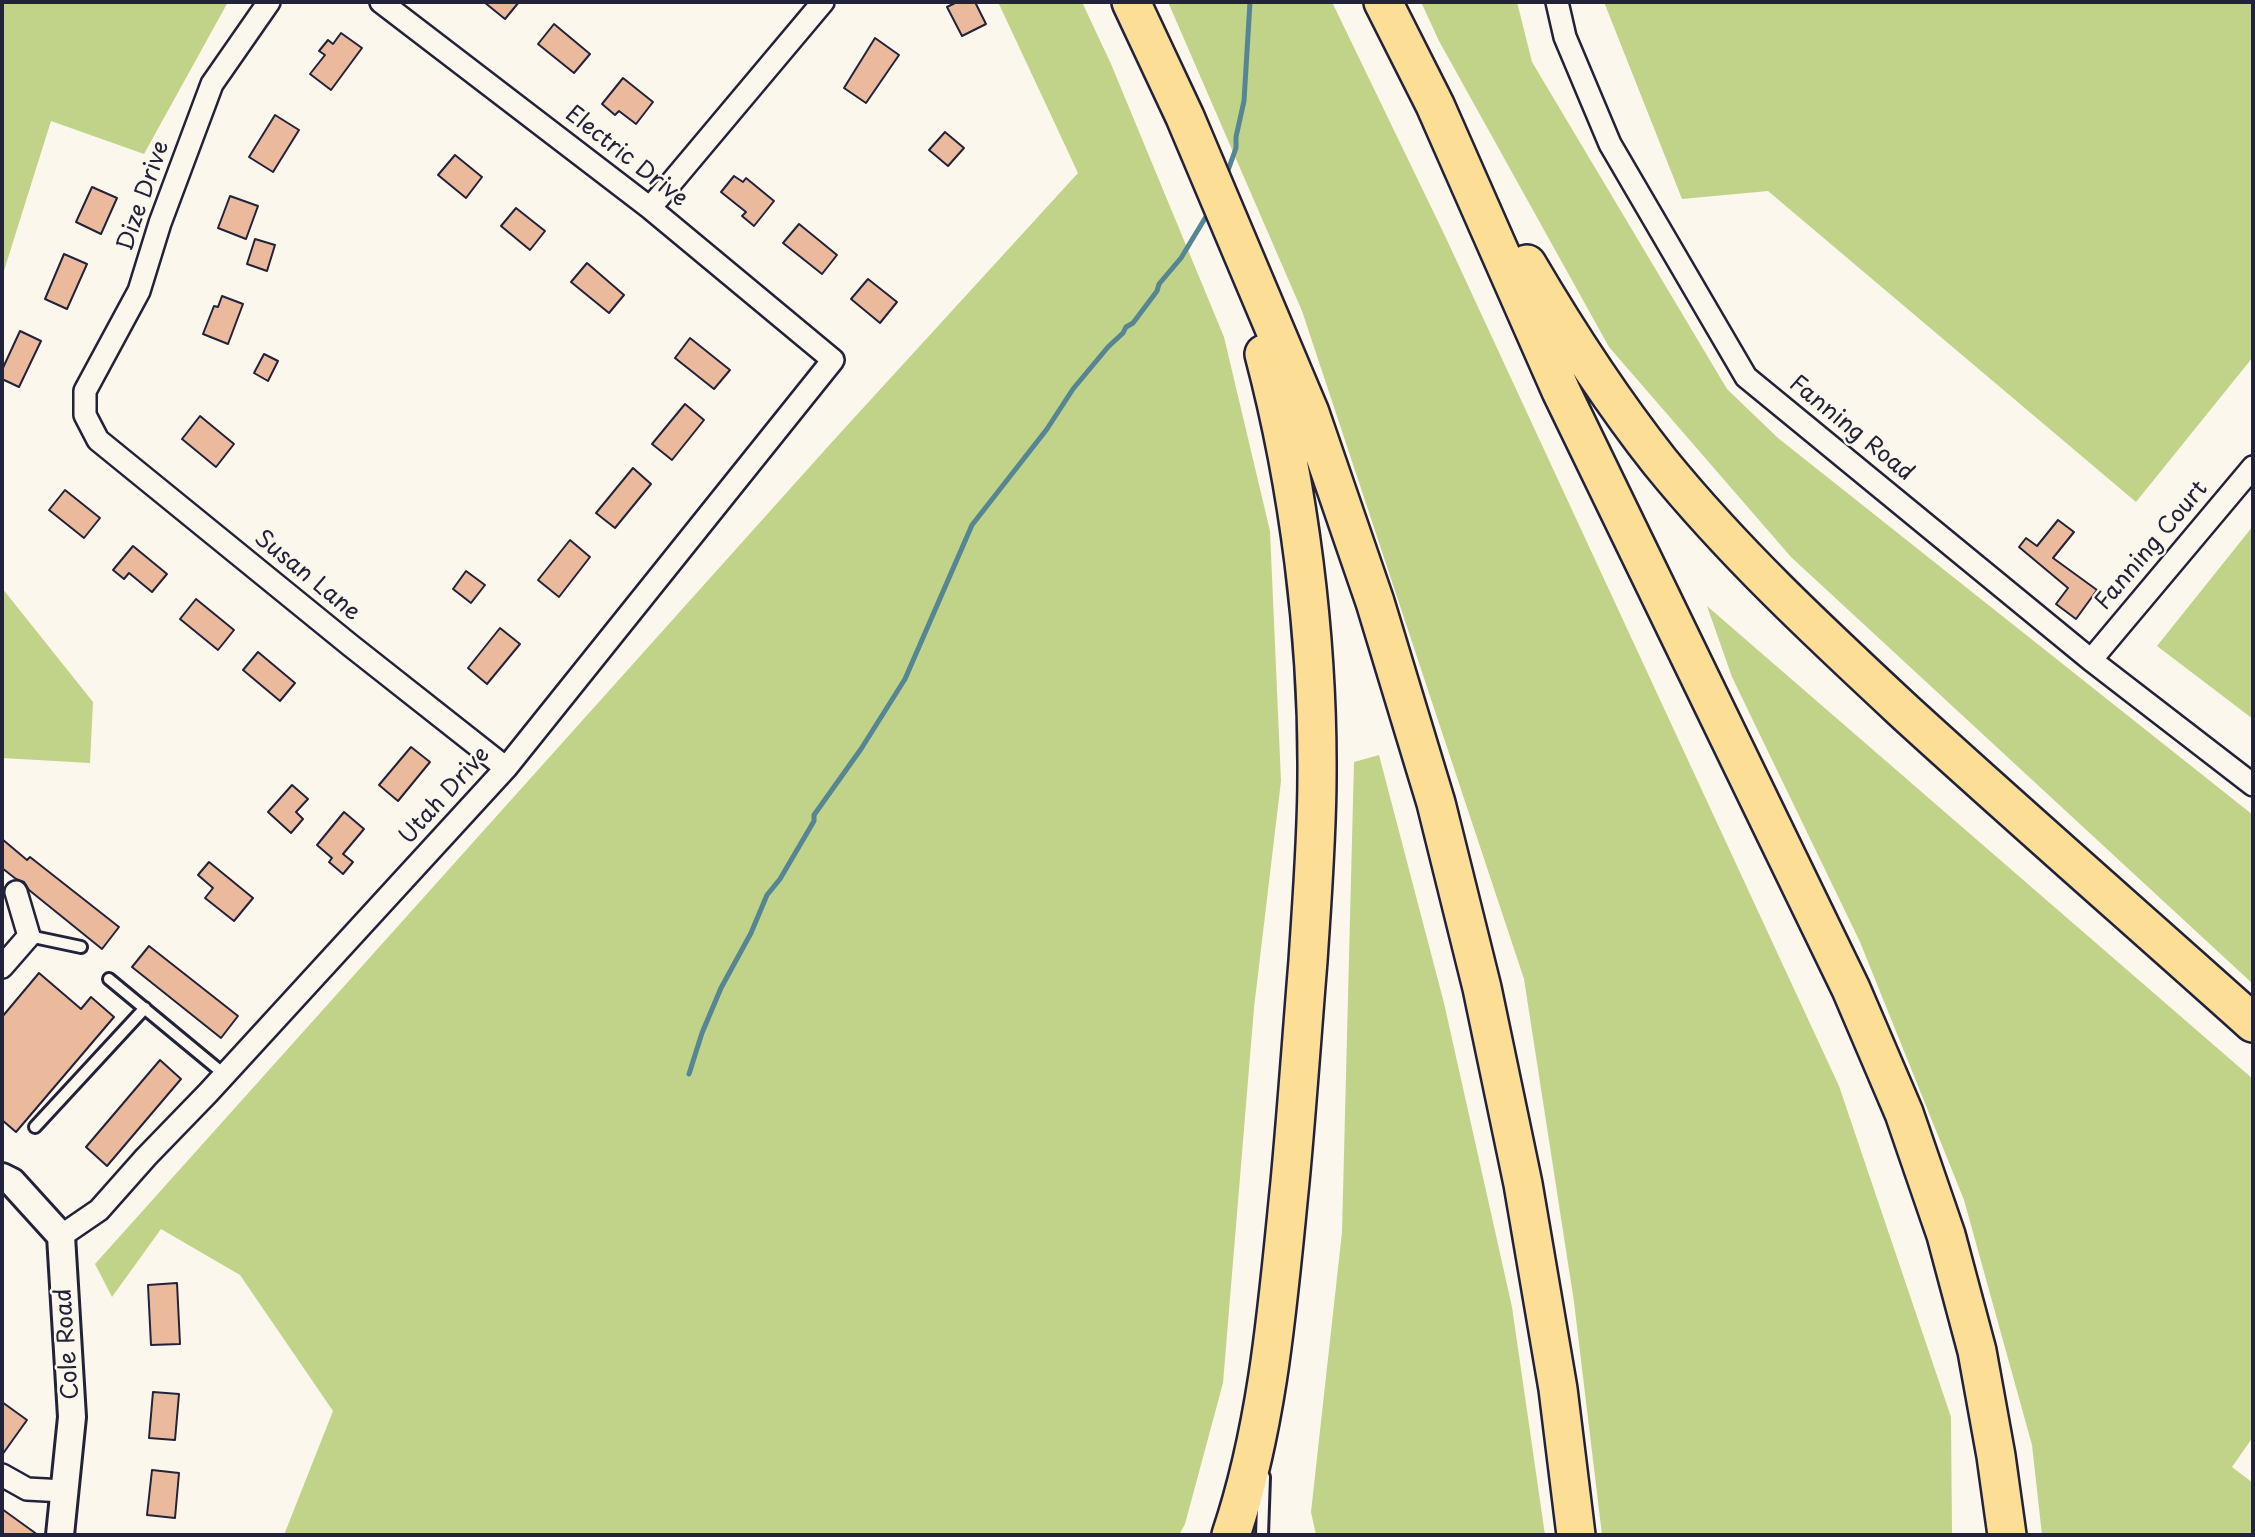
<!DOCTYPE html>
<html>
<head>
<meta charset="utf-8">
<style>
	body { margin:0 }
	#map { position:relative; width:2255px; height:1537px; overflow:hidden; background:#fbf7ec; font-family:"Playpen Sans",sans-serif }
	canvas { display:block }
	.frame { position:absolute; inset:0; border:4px solid #22223b; pointer-events:none }
</style>
</head>
<body>
<div id="map">
<canvas width="2255" height="1537"></canvas>
<div class="frame"></div>
</div>
<script>
const c = document.querySelector('canvas').getContext('2d');
c.lineJoin = 'round';
function fillPath(path, color) { c.fillStyle = color; c.fill(path, 'evenodd'); }
function stroke(path, color, width, dash) { c.strokeStyle = color; c.lineWidth = width; c.lineCap = dash ? 'butt' : 'round'; c.setLineDash(dash || []); c.stroke(path); }
function label(font, color, halo, rows, align = 'center') {
  c.font = font + ' "Playpen Sans",sans-serif'; c.lineWidth = 5; c.setLineDash([]); c.textBaseline = 'middle'; c.strokeStyle = halo; c.fillStyle = color; for (const [text, x, y, turn = 0] of rows) {
    c.save(); c.translate(x, y); c.rotate((+turn || 0) * Math.PI / 180); c.textAlign = isNaN(turn) ? turn : align; if (halo) c.strokeText(text, 0, 0); c.fillText(text, 0, 0); c.restore();
  }
}
fillPath(new Path2D(`
	M2,2H228L144,154L51,121L2,277Z
	M998,2H1082L1111,64L1224,337L1270,531L1281,781L1254,1008L1223,1383L1185,1524L1179,1535H284L333,1411L240,1275L161,1229L112,1297L95,1264L832,442L1078,173Z
	M1168,2H1332L1446,238L1839,1086L1951,1417L1952,1535H1602L1574,1302L1524,979L1302,311Z
	M1421,2H1517L1532,62L1727,389L1778,438L2253,815V984L1791,557L1609,347L1439,41Z
	M1604,2H2253V357L2136,502L1768,191L1682,199Z
	M2253,526V719L2157,646Z
	M2,588L93,702L90,763L2,758Z
	M1707,606L2253,1079V1437L2232,1467L2253,1483V1535H2042L2032,1445L1964,1200L1860,942L1732,677Z
	M1379,755L1444,1003L1512,1307L1545,1535H1316L1311,1512L1342,1232L1354,762Z`), '#c0d388');
stroke(new Path2D(`
	M1226,176L1236,148V137L1244,101L1250,2
	M689,1074L702,1033L721,988L751,933L767,895L780,879L814,821V815L861,749L905,679L972,525L1047,429L1073,389L1108,347L1123,333L1126,327L1133,323L1157,291L1159,284L1181,258L1210,210`), '#568694', 5);
const building = new Path2D(`
	M484,2H519L505,19Z
	M957,2H975L986,24L962,36L947,7Z
	M554,24L590,54L574,73L538,44Z
	M341,33L362,48L331,90L310,74L325,55L319,51L328,40L333,44Z
	M875,38L899,55L866,103L844,88Z
	M623,78L653,102L636,124L619,111L615,115L602,104Z
	M275,115L299,130L273,172L249,157Z
	M945,132L964,148L948,166L929,150Z
	M455,155L482,177L466,198L438,175Z
	M734,176L743,182L746,178L774,201L754,226L742,216L746,212L721,192Z
	M92,187L117,198L101,234L76,222Z
	M230,196L258,206L246,239L218,228Z
	M516,208L545,231L530,250L501,226Z
	M799,224L837,255L822,274L783,243Z
	M255,239L275,245L267,271L247,264Z
	M64,254L87,264L67,309L45,299Z
	M587,263L624,295L609,313L571,282Z
	M868,279L897,302L880,323L851,299Z
	M222,296L243,304L228,344L203,334L214,306L218,307Z
	M20,331L41,341L19,387L2,379V370Z
	M690,338L730,370L714,389L675,358Z
	M264,354L278,361L268,381L254,373Z
	M685,404L704,420L672,460L652,444Z
	M200,416L234,444L216,467L182,439Z
	M633,468L651,484L615,528L596,513Z
	M65,490L100,518L84,538L49,510Z
	M2058,520L2074,532L2053,558L2097,590L2076,619L2056,604L2068,588L2019,547L2026,538L2037,546Z
	M570,540L590,557L559,597L538,580Z
	M133,546L167,574L152,592L129,573L124,579L113,570Z
	M466,571L485,585L471,603L453,589Z
	M196,599L234,630L218,650L180,619Z
	M500,628L520,644L487,684L468,668Z
	M258,652L295,683L280,701L243,670Z
	M411,747L430,762L398,801L379,785Z
	M292,785L308,799L296,812L303,819L291,833L268,812Z
	M344,812L364,829L343,854L353,862L343,874L329,862L332,858L317,845Z
	M2,839L27,860L30,857L119,927L102,949L29,890L24,882L16,879L2,868Z
	M209,862L253,898L234,921L205,898L213,888L198,875Z
	M149,946L238,1016L221,1038L132,967Z
	M39,973L81,1009L91,997L114,1017L16,1132L2,1120V1017Z
	M160,1060L181,1079L107,1166L86,1147Z
	M177,1283L180,1344L151,1345L148,1285Z
	M153,1392L179,1394L175,1440L149,1438Z
	M2,1402L27,1420L2,1455Z
	M152,1470L179,1473L175,1518L147,1515Z
	M2,1509L38,1535H2Z`);
fillPath(building, '#ebba9c');
stroke(building, '#22223b', 2);
const service = new Path2D(`
	M29,936L81,947
	M109,979L225,1075
	M35,1127L145,1008
	M1262,1535L1264,1477`);
const minor = new Path2D(`
	M269,2L212,84L160,223L139,291L85,391V415L98,440L350,645L506,768
	M1557,2L1565,37L1610,144L1746,377L2091,660L2253,785
	M650,208L823,2
	M2091,660L2253,467
	M2,967L29,936L16,892
	M61,1236L99,1210L146,1157L208,1093L506,768L833,360L650,208L381,2
	M2,1475L27,1489L64,1491`);
const tertiary = new Path2D(`
	M2,1177L12,1182L61,1236L72,1417L60,1535`);
const motorway = new Path2D(`
	M1131,2L1185,117L1310,413L1375,602L1436,803L1482,988L1523,1184L1558,1389L1576,1535
	M1383,2L1435,105L1561,391L1851,989L1904,1113L1946,1235L1977,1351L1996,1456L2007,1535
	M1527,264C1567,332 1611,400 1660,462C1734,553 1819,632 1905,712C2020,817 2137,919 2253,1023
	M1231,1535C1269,1422 1278,1300 1290,1182C1297,1108 1302,1034 1308,961C1312,899 1317,837 1317,775C1318,638 1299,486 1264,354`);
stroke(service, '#22223b', 16);
stroke(minor, '#22223b', 26);
stroke(tertiary, '#22223b', 32);
stroke(motorway, '#22223b', 42);
stroke(service, '#fbf7ec', 10);
stroke(minor, '#fbf7ec', 21);
stroke(tertiary, '#fbf7ec', 26);
stroke(motorway, '#fcde96', 37);
label('23px', '#22223b', '#fbf7ec', [
	["Electric Drive",626,157,38],
	["Dize Drive",144,196,-71],
	["Fanning Road",1851,429,39],
	["Fanning Court",2152,546,-50],
	["Susan Lane",307,576,39],
	["Utah Drive",445,796,-48],
	["Cole Road",68,1344,-94]
]);
</script>
</body>
</html>
